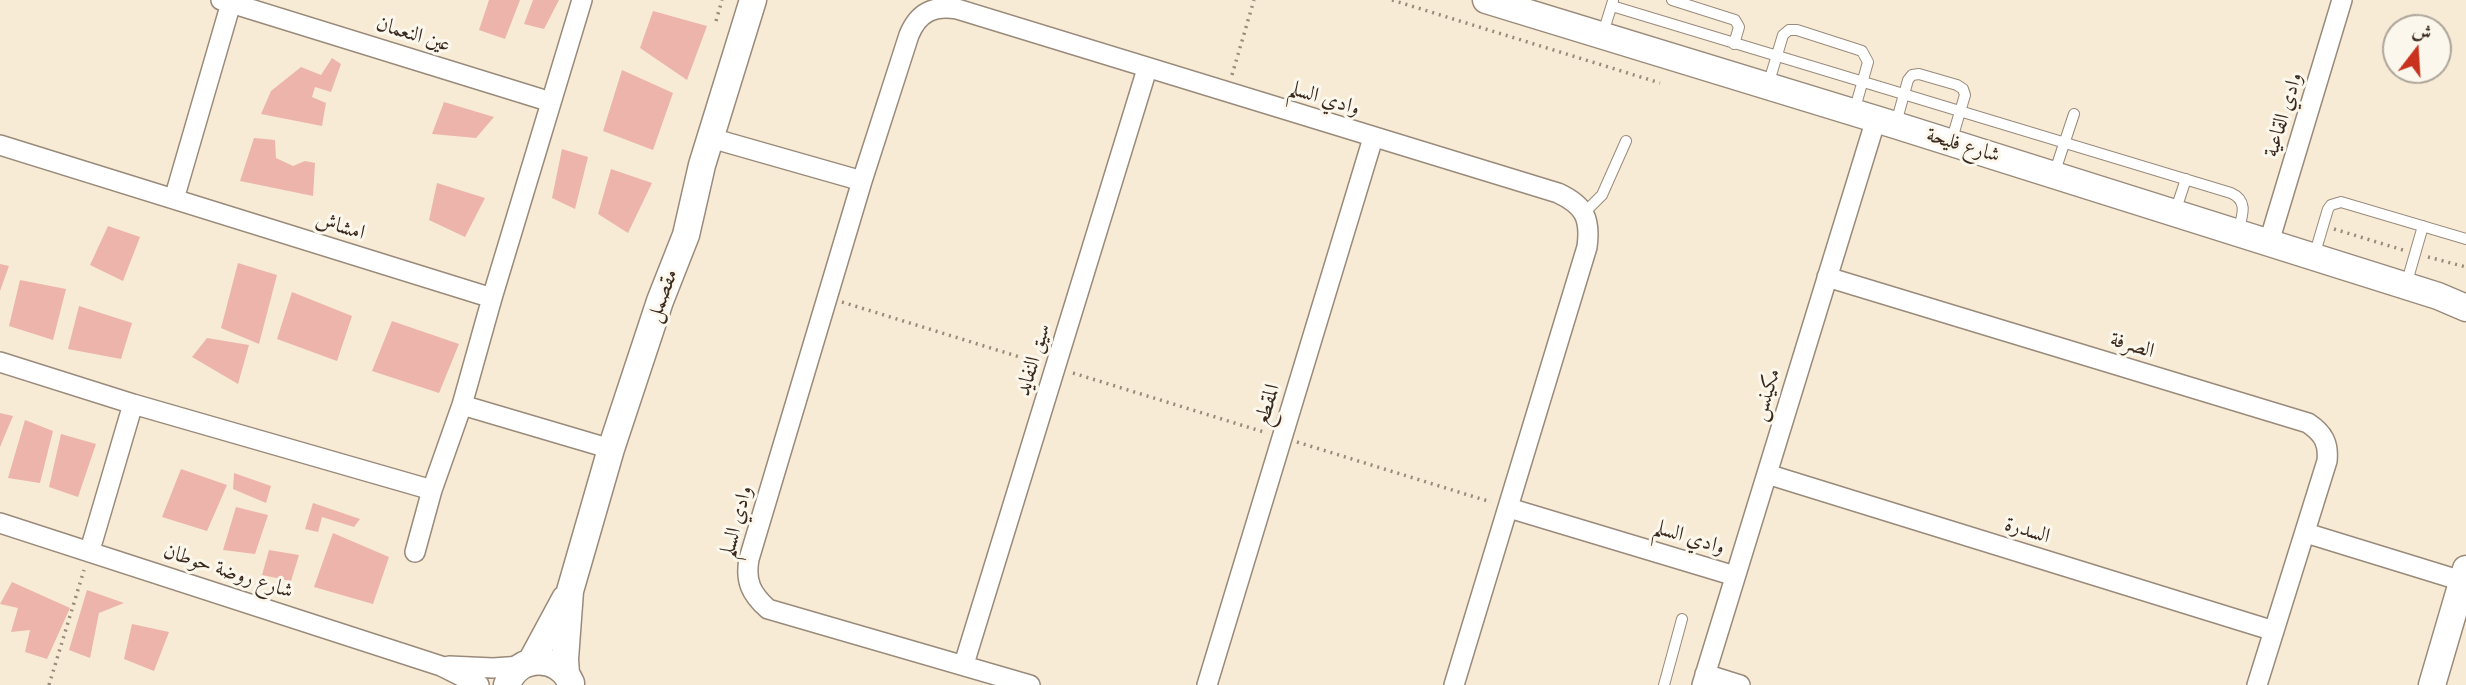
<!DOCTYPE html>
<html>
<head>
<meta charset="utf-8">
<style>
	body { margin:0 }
	#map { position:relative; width:2466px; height:685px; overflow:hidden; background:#f7ebd6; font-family:"Gentium Book Plus",Amiri,serif }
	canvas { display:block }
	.north { position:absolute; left:2382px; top:14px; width:70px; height:70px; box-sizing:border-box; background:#fbf7ec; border:2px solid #aea59a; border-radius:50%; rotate:17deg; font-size:19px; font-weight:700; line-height:28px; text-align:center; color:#3b2a1e }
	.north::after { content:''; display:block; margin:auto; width:24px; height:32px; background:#c8321e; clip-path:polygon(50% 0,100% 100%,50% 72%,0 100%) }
</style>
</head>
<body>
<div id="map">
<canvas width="2466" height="685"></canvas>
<div class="north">ش</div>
</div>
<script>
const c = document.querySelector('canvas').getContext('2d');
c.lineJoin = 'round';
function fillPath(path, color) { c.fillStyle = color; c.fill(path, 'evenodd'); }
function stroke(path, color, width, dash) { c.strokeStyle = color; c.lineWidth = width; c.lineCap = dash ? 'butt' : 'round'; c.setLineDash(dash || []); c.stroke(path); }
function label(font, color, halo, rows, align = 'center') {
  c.font = font + ' "Gentium Book Plus",Amiri,serif'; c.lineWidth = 6; c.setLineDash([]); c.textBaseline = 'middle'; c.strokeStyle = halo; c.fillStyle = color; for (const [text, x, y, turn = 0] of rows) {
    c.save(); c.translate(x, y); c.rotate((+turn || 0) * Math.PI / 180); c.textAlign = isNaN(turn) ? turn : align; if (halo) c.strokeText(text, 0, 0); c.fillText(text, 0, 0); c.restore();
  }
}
fillPath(new Path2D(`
	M489,0H520L505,39L479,30Z
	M533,0H559L544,29L524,24Z
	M653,11L707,26L687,80L640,48Z
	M332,58L341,64L331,92L315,87L312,97L326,103L322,126L261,114L271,91L301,67L321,75Z
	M622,70L673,93L653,150L603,131Z
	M444,102L494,117L476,138L432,134Z
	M254,138L275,140L276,158L293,166L305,161L315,163L313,196L240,181Z
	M562,149L588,157L575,209L552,198Z
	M611,169L652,183L628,233L598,214Z
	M437,183L485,198L465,237L429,220Z
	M108,226L140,237L123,281L90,265Z
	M238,263L277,275L259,344L221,328Z
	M0,264L9,266L0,291Z
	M20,280L66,289L53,340L9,326Z
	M292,292L352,316L337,361L277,339Z
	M79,306L132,323L121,359L68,349Z
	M392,321L459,344L439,393L372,371Z
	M207,338L249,345L238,384L192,357Z
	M0,413L13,416L0,447Z
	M25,420L53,431L40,483L8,478Z
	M61,434L96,444L78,497L49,487Z
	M181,469L227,485L207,531L162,517Z
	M234,473L271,486L266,503L233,489Z
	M313,503L360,519L354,527L322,517L318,532L305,529Z
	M236,507L268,515L255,554L223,550Z
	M333,533L389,557L373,604L314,587Z
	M269,550L299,555L291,581L262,575Z
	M12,582L70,608L47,659L25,652L30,630L11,632L18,608L0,604Z
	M87,590L124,603L99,613L90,658L69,650Z
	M132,624L169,632L154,671L124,659Z`), '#edb4ac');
const lane = new Path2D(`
	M1672,0L1735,20L1739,27L1734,44
	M1612,6L2231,193C2249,201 2242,216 2238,232
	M1603,33L1613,1
	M1768,85L1783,35L1789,30H1797L1856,49L1862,51L1868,62L1854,112
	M1896,123L1908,80L1912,75L1919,74L1957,85L1963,89L1965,95L1951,142
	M2054,174L2074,114
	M2175,212L2186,179
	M1584,213L1602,195L1626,141
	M2314,256L2328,209L2331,205L2341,202L2466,239
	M2406,285L2423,226
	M1664,685L1682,619`);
const street = new Path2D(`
	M221,0L551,102
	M711,138L862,181
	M0,145L492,298
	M174,199L231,3
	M2269,242L2342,0
	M1827,277L2308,423C2323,433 2329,443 2327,461L2257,685
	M0,362L133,404L432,490
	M462,405L611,449
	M1767,474L2274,631
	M1509,508L1735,576
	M0,523L441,666L479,685
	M2306,533L2462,581
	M90,550L133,404
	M415,552L432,490L462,405L492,298L582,0
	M964,664L1147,69
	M449,666L493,668L522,666
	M1705,674L1740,685
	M1030,685L768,609C751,594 745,581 749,559L862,181L909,35C918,13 933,5 957,9L1558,193C1584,205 1591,218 1587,247L1454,685
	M1207,685L1373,138
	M1702,685L1876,119`);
const secondary = new Path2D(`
	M1486,0L1895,125L2438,296L2466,308
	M531,662L565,599
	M566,674L565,659L570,591L611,449L660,301L686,235L702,165L753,0
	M507,685C517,654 559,654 571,683
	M2432,685L2466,569`);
stroke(lane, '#998a7a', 12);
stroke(street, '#998a7a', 22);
stroke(secondary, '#998a7a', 29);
stroke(new Path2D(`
	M1392,0L1660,83
	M716,21L722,0
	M1232,75L1254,0
	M2334,229L2403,250
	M2428,257L2466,267
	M842,302L1039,363
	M1073,373L1267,433
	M1297,442L1491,502
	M49,685L84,570`), '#998a7a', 3.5, [2, 5]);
stroke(lane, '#fff', 10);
stroke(street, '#fff', 19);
stroke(secondary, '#fff', 26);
label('21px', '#3b2a1e', '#fbf7ec', [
	["عين النعمان",413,35,17],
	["وادي السلم",1324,99,17],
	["وادي القاعية",2284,115,-73],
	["شارع فليحة",1963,146,17],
	["امشاش",340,227,17],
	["مقصمل",663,296,-70],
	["الصرفة",2132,346,17],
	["سيق النفايد",1034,360,-73],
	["مكينس",1767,395,-73],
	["المقطع",1268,405,-73],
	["وادي السلم",737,522,-75],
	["السدرة",2027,531,17],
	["وادي السلم",1689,538,17],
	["شارع روضة حوطان",228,572,18]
]);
</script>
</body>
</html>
